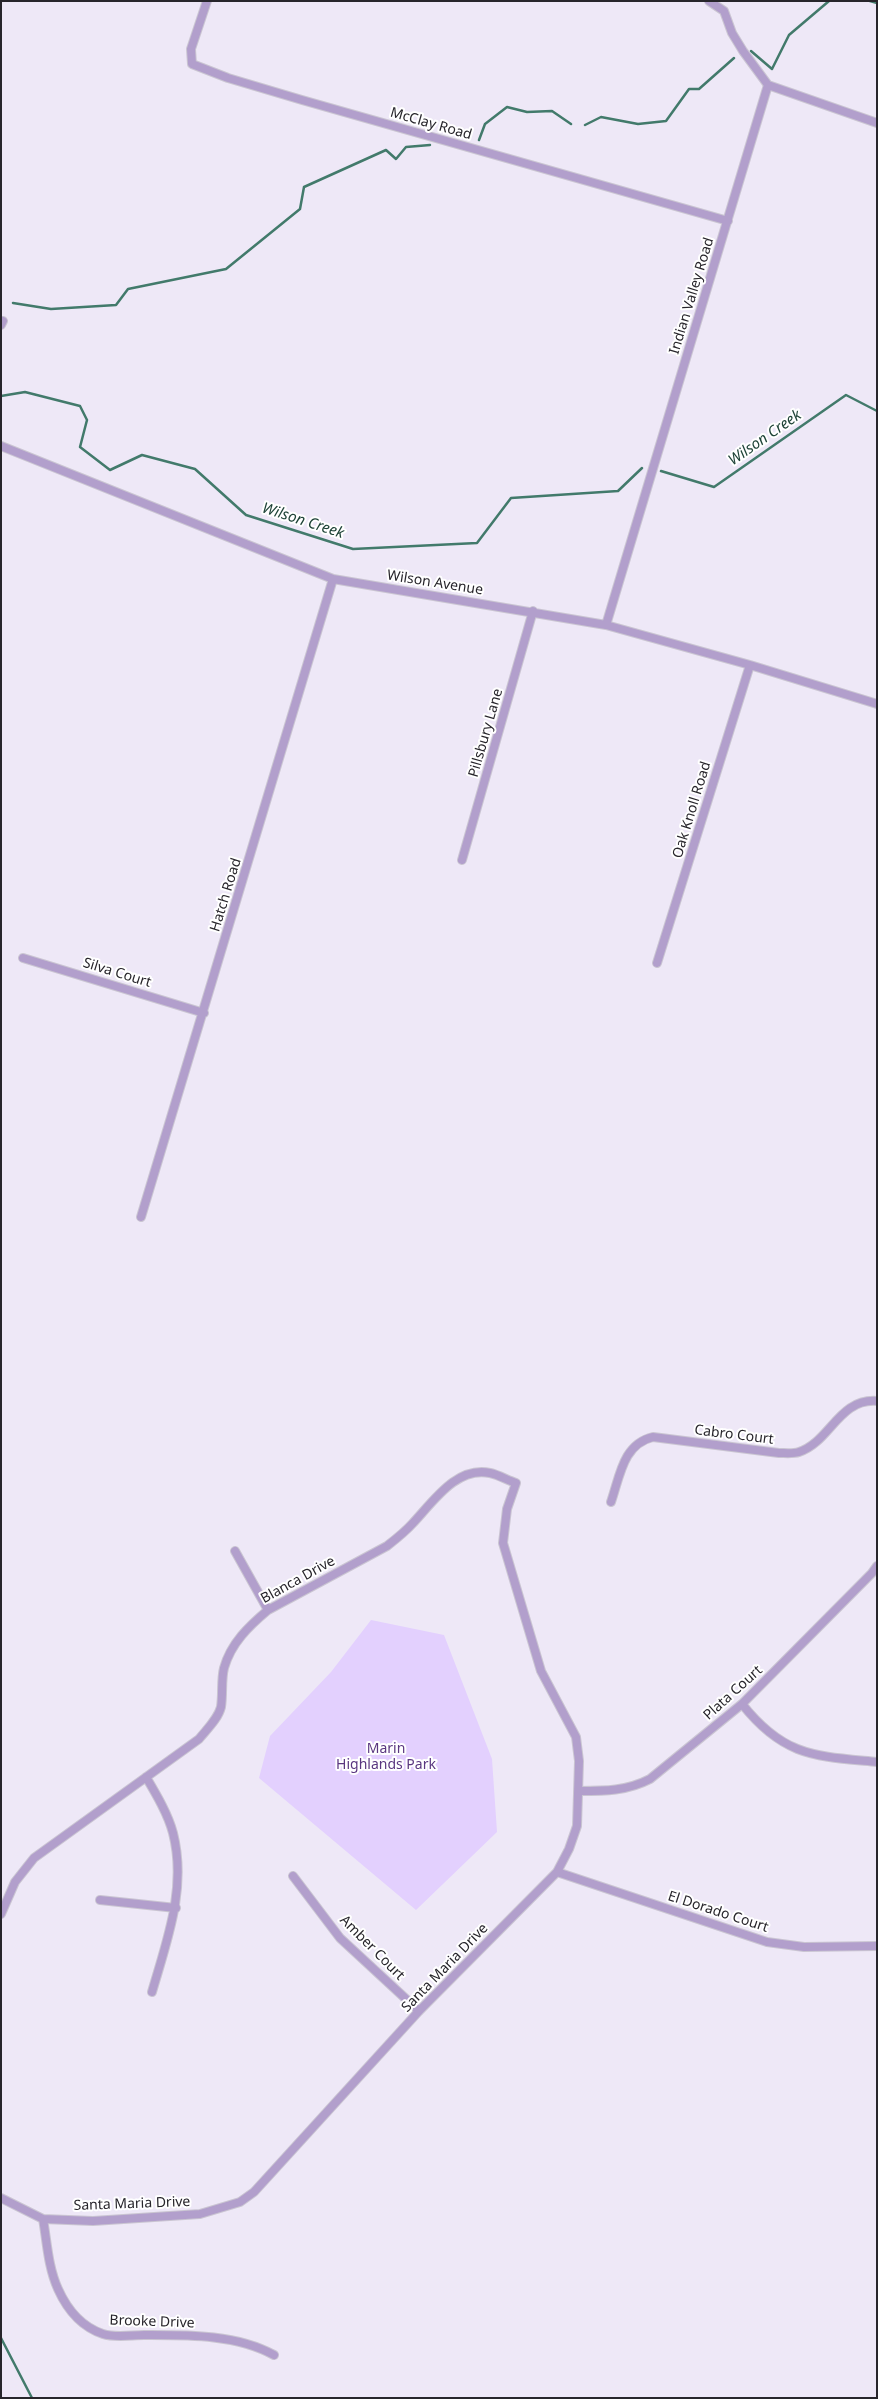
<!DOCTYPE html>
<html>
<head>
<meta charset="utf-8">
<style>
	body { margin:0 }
	#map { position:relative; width:878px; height:2399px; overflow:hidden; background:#eee8f7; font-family:"Noto Sans",sans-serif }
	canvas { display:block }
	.frame { position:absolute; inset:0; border:2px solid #27252b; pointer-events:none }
</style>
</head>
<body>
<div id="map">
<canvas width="878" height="2399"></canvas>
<div class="frame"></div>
</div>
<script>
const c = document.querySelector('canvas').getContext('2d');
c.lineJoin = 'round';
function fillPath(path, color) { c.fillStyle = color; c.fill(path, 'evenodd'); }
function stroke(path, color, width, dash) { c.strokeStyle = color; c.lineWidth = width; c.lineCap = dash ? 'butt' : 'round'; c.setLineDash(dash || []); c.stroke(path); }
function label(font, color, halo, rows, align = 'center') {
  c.font = font + ' "Noto Sans",sans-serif'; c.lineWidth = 4; c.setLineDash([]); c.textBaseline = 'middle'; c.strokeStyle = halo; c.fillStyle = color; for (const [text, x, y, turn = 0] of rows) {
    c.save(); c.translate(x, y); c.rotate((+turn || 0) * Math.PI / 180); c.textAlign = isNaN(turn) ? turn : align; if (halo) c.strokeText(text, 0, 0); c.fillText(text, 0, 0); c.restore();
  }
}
fillPath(new Path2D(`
	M371,1620L444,1635L492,1759L497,1832L416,1910L259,1778L270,1736L331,1672Z`), '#e3d0fe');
stroke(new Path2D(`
	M870,1L877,3
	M751,51L772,69L789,35L829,1
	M585,125L601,117L638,124L666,121L689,89H699L734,58
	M479,140L485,124L507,107L527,112L552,111L571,124
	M13,303L51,309L116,305L128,289L226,269L300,209L304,187L386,150L396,159L406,147L430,145
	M1,396L25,392L80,406L87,420L80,447L110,470L142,455L195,469L246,515L353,549L477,543L511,498L618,491L642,468
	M661,471L714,487L846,395L877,411
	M1,2338L32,2398`), '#427a6b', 2.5);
const street = new Path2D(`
	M207,1L191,49L192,64L228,78L302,100L728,221
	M709,1L724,11L732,33L743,51L768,85
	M1,325L3,321
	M1,446L333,579L606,625L750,665L877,704
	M606,625L768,85L877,123
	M462,860L533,611
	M23,958L204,1013
	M657,963L750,665
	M141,1217L333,579
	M611,1502C620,1476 623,1444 653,1437L779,1453C785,1453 793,1454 799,1452C830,1442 839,1398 877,1401
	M235,1551L268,1610
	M742,1704C784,1757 815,1756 877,1762
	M146,1777C156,1794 168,1814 173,1833C187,1888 167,1940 152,1992
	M579,1791C605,1791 627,1791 650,1779L742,1704L872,1573L877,1566
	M557,1872L767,1942L804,1947L877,1946
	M293,1876L340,1938L419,2011
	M100,1900L176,1908
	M1,1914L15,1882L34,1858L199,1739C207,1729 218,1719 221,1707C223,1694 221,1680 224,1668C231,1643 249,1626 268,1610L387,1546C396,1539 405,1532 413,1523C433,1502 456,1466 490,1473C499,1475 507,1480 516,1483L507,1509L503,1543L541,1671L576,1737L579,1761L577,1826L569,1849L557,1872L419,2011L254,2192L240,2202L200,2214L93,2221L43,2219L1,2198
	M43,2219C47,2242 48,2267 58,2289C67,2309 82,2327 103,2334C115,2338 132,2335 144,2335C187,2335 236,2334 274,2355`);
stroke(street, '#cac5d2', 10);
stroke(street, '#b29fcc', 8);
label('14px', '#27252b', '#fff', [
	["McClay Road",431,124,16],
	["Indian Valley Road",692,296,-73],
	["Wilson Avenue",435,583,9],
	["Pillsbury Lane",486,733,-74],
	["Oak Knoll Road",692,810,-73],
	["Hatch Road",226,895,-73],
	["Silva Court",117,973,17],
	["Cabro Court",734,1435,7],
	["Blanca Drive",298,1580,-29],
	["Plata Court",733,1693,-42],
	["El Dorado Court",718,1912,18],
	["Amber Court",372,1948,45],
	["Santa Maria Drive",445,1968,-46],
	["Santa Maria Drive",132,2204,-2],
	["Brooke Drive",152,2322,2]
]);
label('14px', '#5a3780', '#fff', [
	["Marin",386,1749],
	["Highlands Park",386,1765]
]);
label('italic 15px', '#1e4337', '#fff', [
	["Wilson Creek",765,438,-35],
	["Wilson Creek",303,521,18]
]);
</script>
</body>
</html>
